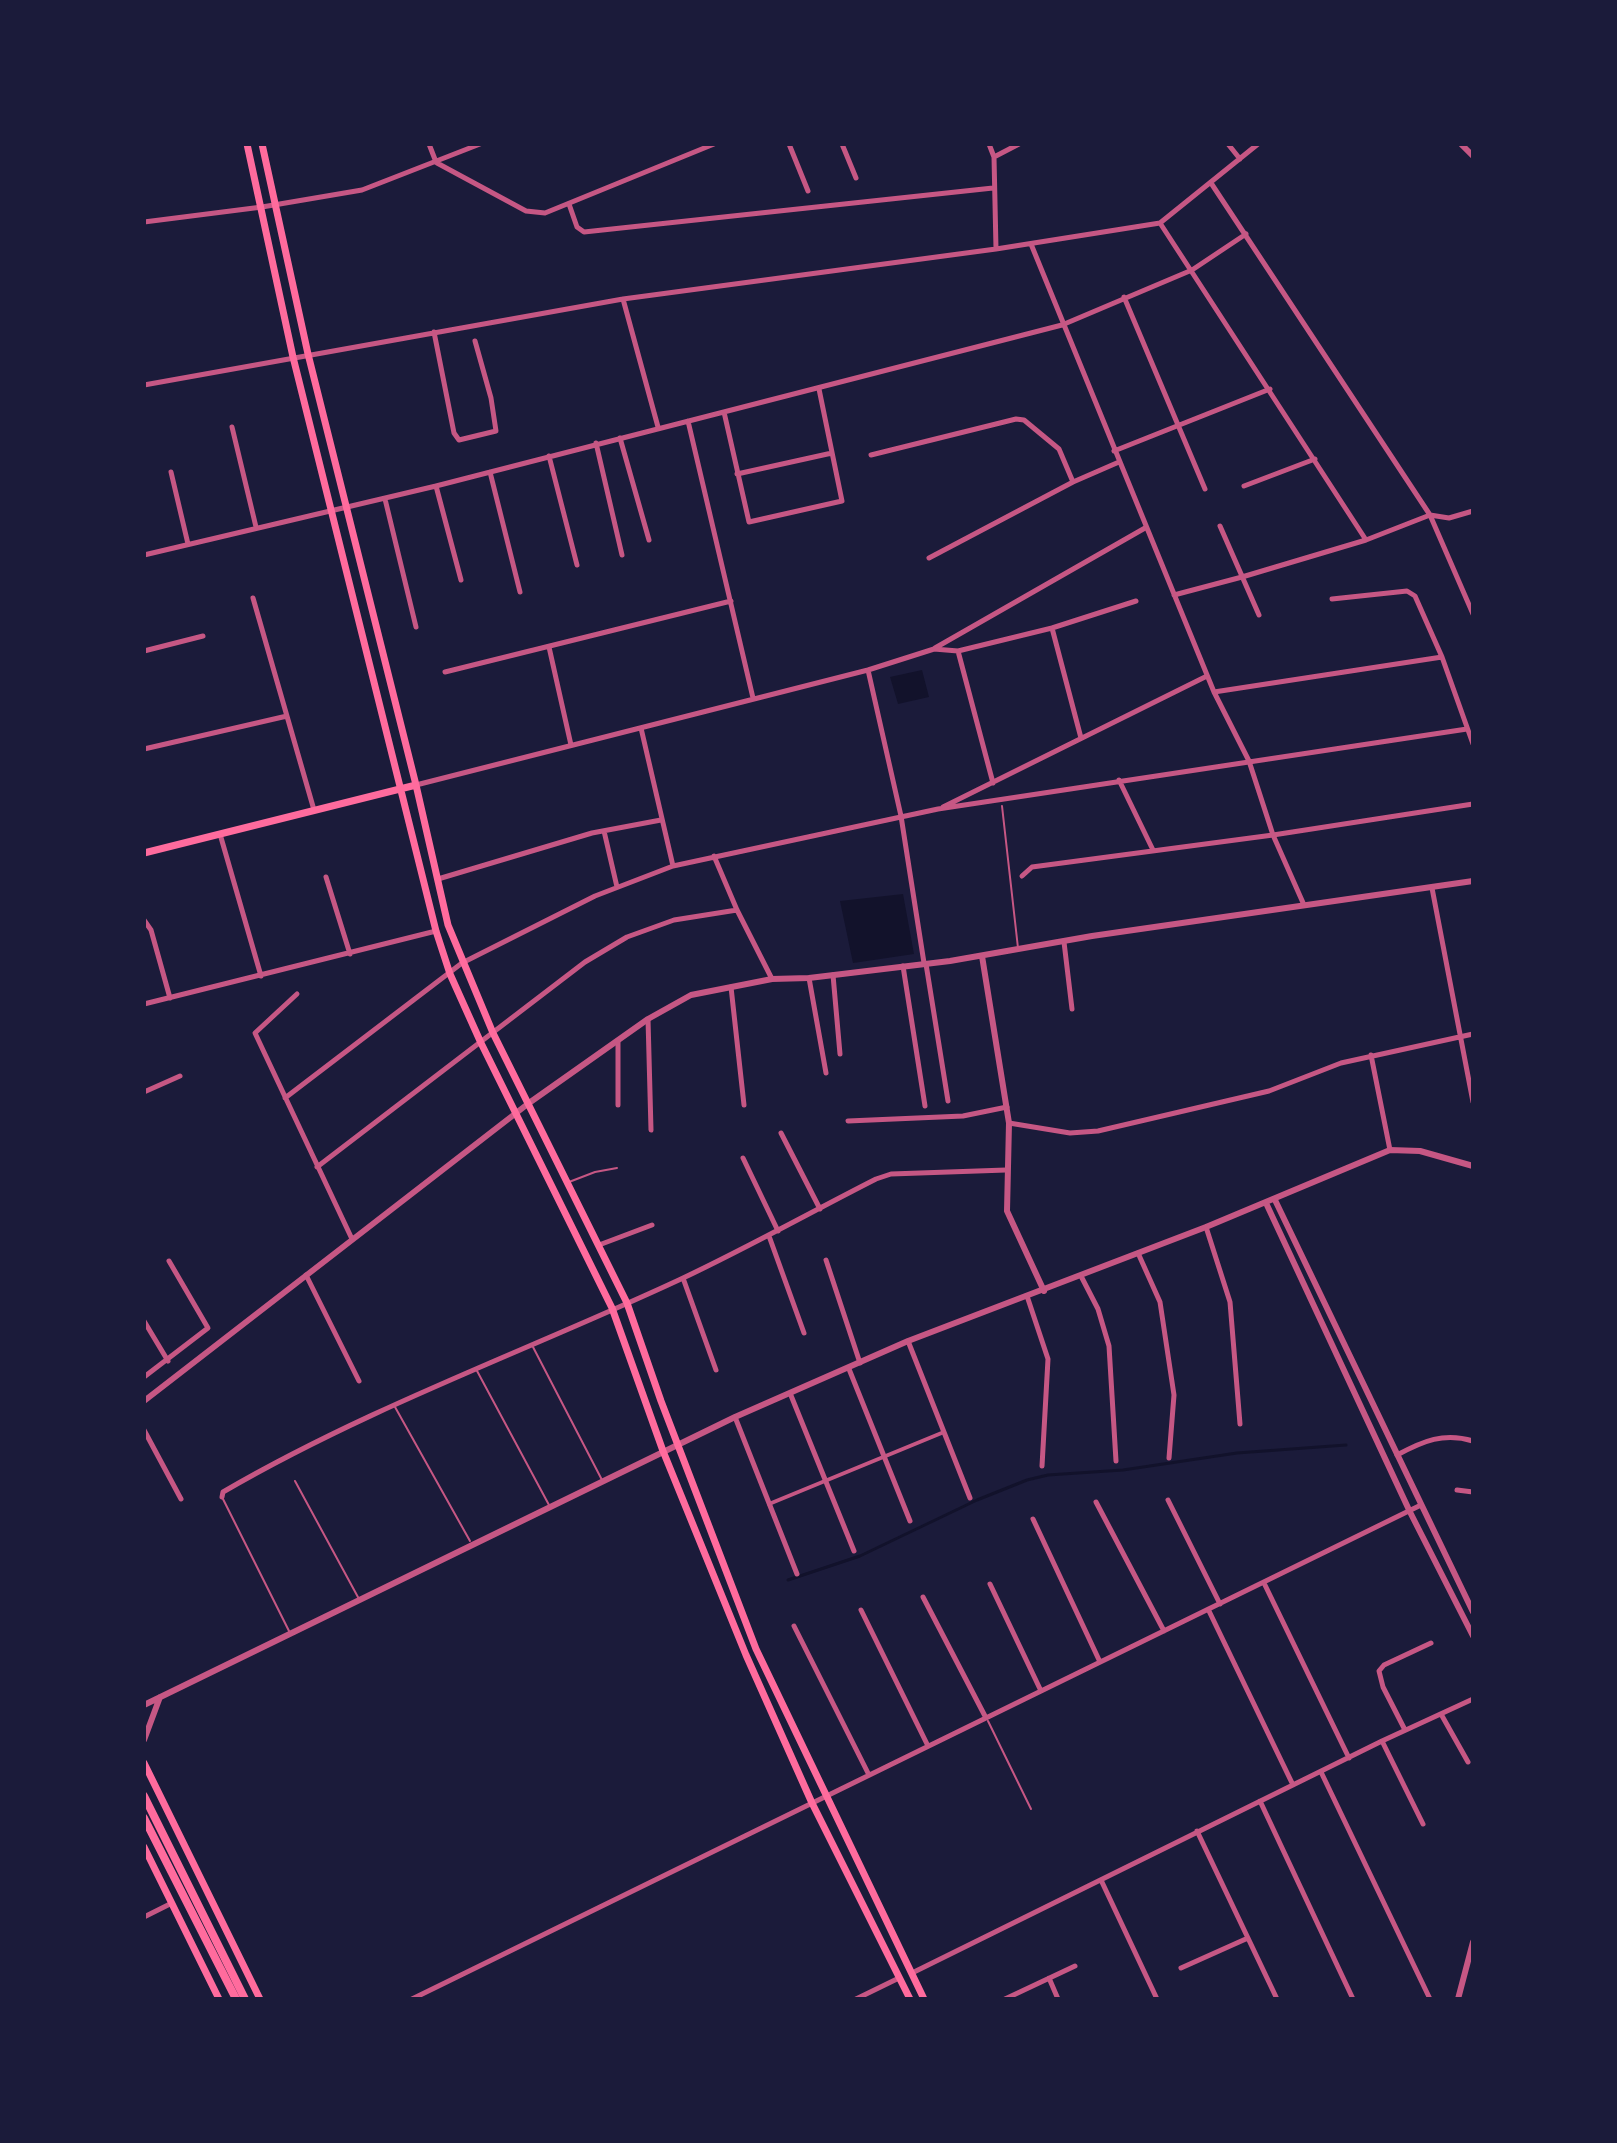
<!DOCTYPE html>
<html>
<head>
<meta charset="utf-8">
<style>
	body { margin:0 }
	#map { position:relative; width:1617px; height:2143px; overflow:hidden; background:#1b1b3a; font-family:Karla,sans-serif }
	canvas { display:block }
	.frame { position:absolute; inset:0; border:146px solid #1b1b3a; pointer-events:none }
</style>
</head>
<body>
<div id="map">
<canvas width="1617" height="2143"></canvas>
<div class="frame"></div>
</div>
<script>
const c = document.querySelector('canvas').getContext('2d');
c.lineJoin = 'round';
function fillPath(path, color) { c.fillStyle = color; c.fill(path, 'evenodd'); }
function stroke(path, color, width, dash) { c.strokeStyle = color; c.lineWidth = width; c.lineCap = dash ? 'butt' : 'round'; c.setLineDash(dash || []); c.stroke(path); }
fillPath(new Path2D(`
	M922,670L929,697L898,704L890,677Z
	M903,894L914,954L853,963L840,901Z`), '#12122b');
stroke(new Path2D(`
	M788,1580L860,1556L977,1500L1027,1480L1048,1475L1123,1470L1237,1453L1346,1445`), '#12122b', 3);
stroke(new Path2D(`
	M1002,806L1018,948
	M569,1182L595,1172L617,1168
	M533,1347L602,1480
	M476,1369L549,1505
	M395,1407L470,1541
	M295,1481L359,1599
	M223,1499L290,1633
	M988,1721L1031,1809`), '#c65784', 2);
stroke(new Path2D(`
	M769,1504L944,1432`), '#c65784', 4);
stroke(new Path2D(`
	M429,144L436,162
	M789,144L808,191
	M842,144L856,178
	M989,144L994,157L996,249
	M1228,144L1240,159
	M994,157L1019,144
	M437,163L526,211L545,213L714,144
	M1211,183L1430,515L1473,614
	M569,204L577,227L584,232L993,188
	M144,222L262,207L362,190L480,144
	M1160,223L1366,540
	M1031,244L1214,692L1249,761L1273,835L1304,905
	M1124,297L1205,489
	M623,299L658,427
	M434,332L454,433L459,440L496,431L491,398L475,341
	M144,385L623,299L996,249L1160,223L1258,144
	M724,412L749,522L842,501L819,389
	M688,421L753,698
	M232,427L256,527
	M620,438L649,540
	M596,443L622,555
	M1114,451L1270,389
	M871,455L1016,419L1024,420L1059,449L1073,482
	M549,456L577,565
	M171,472L188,544
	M490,472L520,592
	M737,474L832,453
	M436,486L461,580
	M1244,486L1315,459
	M385,499L416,627
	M1220,526L1259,615
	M144,555L436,486L1062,325L1192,270L1246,234
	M929,558L1073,482L1119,462
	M1174,595L1242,577L1366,540L1430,515L1449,518L1473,511
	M253,598L314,810
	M1332,599L1407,591L1415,596L1442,657L1473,744
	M1052,628L1081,738
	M549,647L571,745
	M935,648L1145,528
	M144,651L203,636
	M958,651L993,783
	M868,670L901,816L924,963
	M445,672L731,601
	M1214,692L1442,657
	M641,728L673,866
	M144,749L287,716
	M1119,780L1153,850
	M416,785L868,670L934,649L958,651L1052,628L1136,601
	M943,807L1207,676
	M604,831L617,887
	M220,834L261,976
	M714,856L737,910L772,979
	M1022,876L1032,867L1273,835L1473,804
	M326,877L350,954
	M438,879L592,833L661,820
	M1432,888L1473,1102
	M144,920L151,930L170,998
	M1064,942L1072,1009
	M926,964L948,1101
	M903,966L925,1106
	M833,975L840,1054
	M809,978L826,1073
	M731,987L744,1105
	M297,994L255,1033L352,1239
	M144,1004L436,931
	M648,1019L651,1130
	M618,1041V1105
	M1371,1055L1390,1150
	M144,1092L180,1076
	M285,1098L462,963L595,896L673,866L938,809L1467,729
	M848,1121L963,1116L1007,1107
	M1009,1123L1070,1133L1098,1131L1269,1091L1341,1063L1473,1034
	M781,1133L820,1209
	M743,1158L778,1231
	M317,1167L585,962L627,937L674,920L737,910
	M1206,1227L1230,1302L1240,1424
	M769,1236L804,1333
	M599,1245L652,1225
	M1138,1253L1160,1302L1174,1395L1169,1458
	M826,1260L860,1363
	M306,1275L359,1381
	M1081,1276L1098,1309L1109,1346L1116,1461
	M683,1278L716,1370
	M1027,1296L1048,1359L1042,1466
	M144,1321L168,1361
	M908,1341L970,1498
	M849,1369L910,1521
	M144,1377L208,1328L169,1261
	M790,1393L854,1551
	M735,1417L797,1574
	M144,1430L181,1499
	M1397,1455C1423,1441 1444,1432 1473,1441
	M1457,1490L1473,1492
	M222,1497L223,1492C369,1407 529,1350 681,1279C747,1248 811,1212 876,1179L891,1174L1006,1170
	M1168,1500L1220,1604
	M1096,1502L1164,1631
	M1033,1519L1100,1662
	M1264,1583L1349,1758
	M990,1584L1041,1691
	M923,1597L986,1718
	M861,1610L928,1746
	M1209,1611L1293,1785
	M794,1626L869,1775
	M1441,1714L1468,1762
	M1405,1730L1383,1687L1379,1671L1384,1665L1431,1643
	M1382,1741L1423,1824
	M1321,1772L1430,1999
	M1260,1801L1353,1999
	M1197,1831L1277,1999
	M1101,1880L1157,1999
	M144,1917L172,1903
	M1181,1968L1248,1938
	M912,1973L1382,1741L1473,1699
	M1049,1978L1058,1999
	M412,1999L1421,1505
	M856,1999L899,1978
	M1005,1999L1075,1966`), '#c65784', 5);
stroke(new Path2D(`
	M1461,144L1473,156
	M982,956L1009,1123L1007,1211L1044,1291
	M1275,1200L1473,1612
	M1266,1203L1410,1512L1473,1636
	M144,1401L529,1103L648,1019L691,995L772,979L809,978L950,961L1092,936L1473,881
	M144,1705L735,1417L908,1341L1206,1227L1390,1150L1420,1151L1473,1166
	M144,1740L160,1697
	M1458,1999L1473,1942`), '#c65784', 6);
stroke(new Path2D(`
	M247,144L293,357L436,931L450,974L481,1043L612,1308L663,1451L746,1655L812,1803L910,1999
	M262,144L308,354L416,785L448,925L493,1033L627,1303L661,1401L756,1649L924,1999
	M144,853L416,785
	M144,1763L260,1999
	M144,1847L219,1999`), '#ff6b9d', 7);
stroke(new Path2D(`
	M144,1796L245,1999
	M144,1818L236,1999`), '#ff6b9d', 8);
</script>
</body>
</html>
